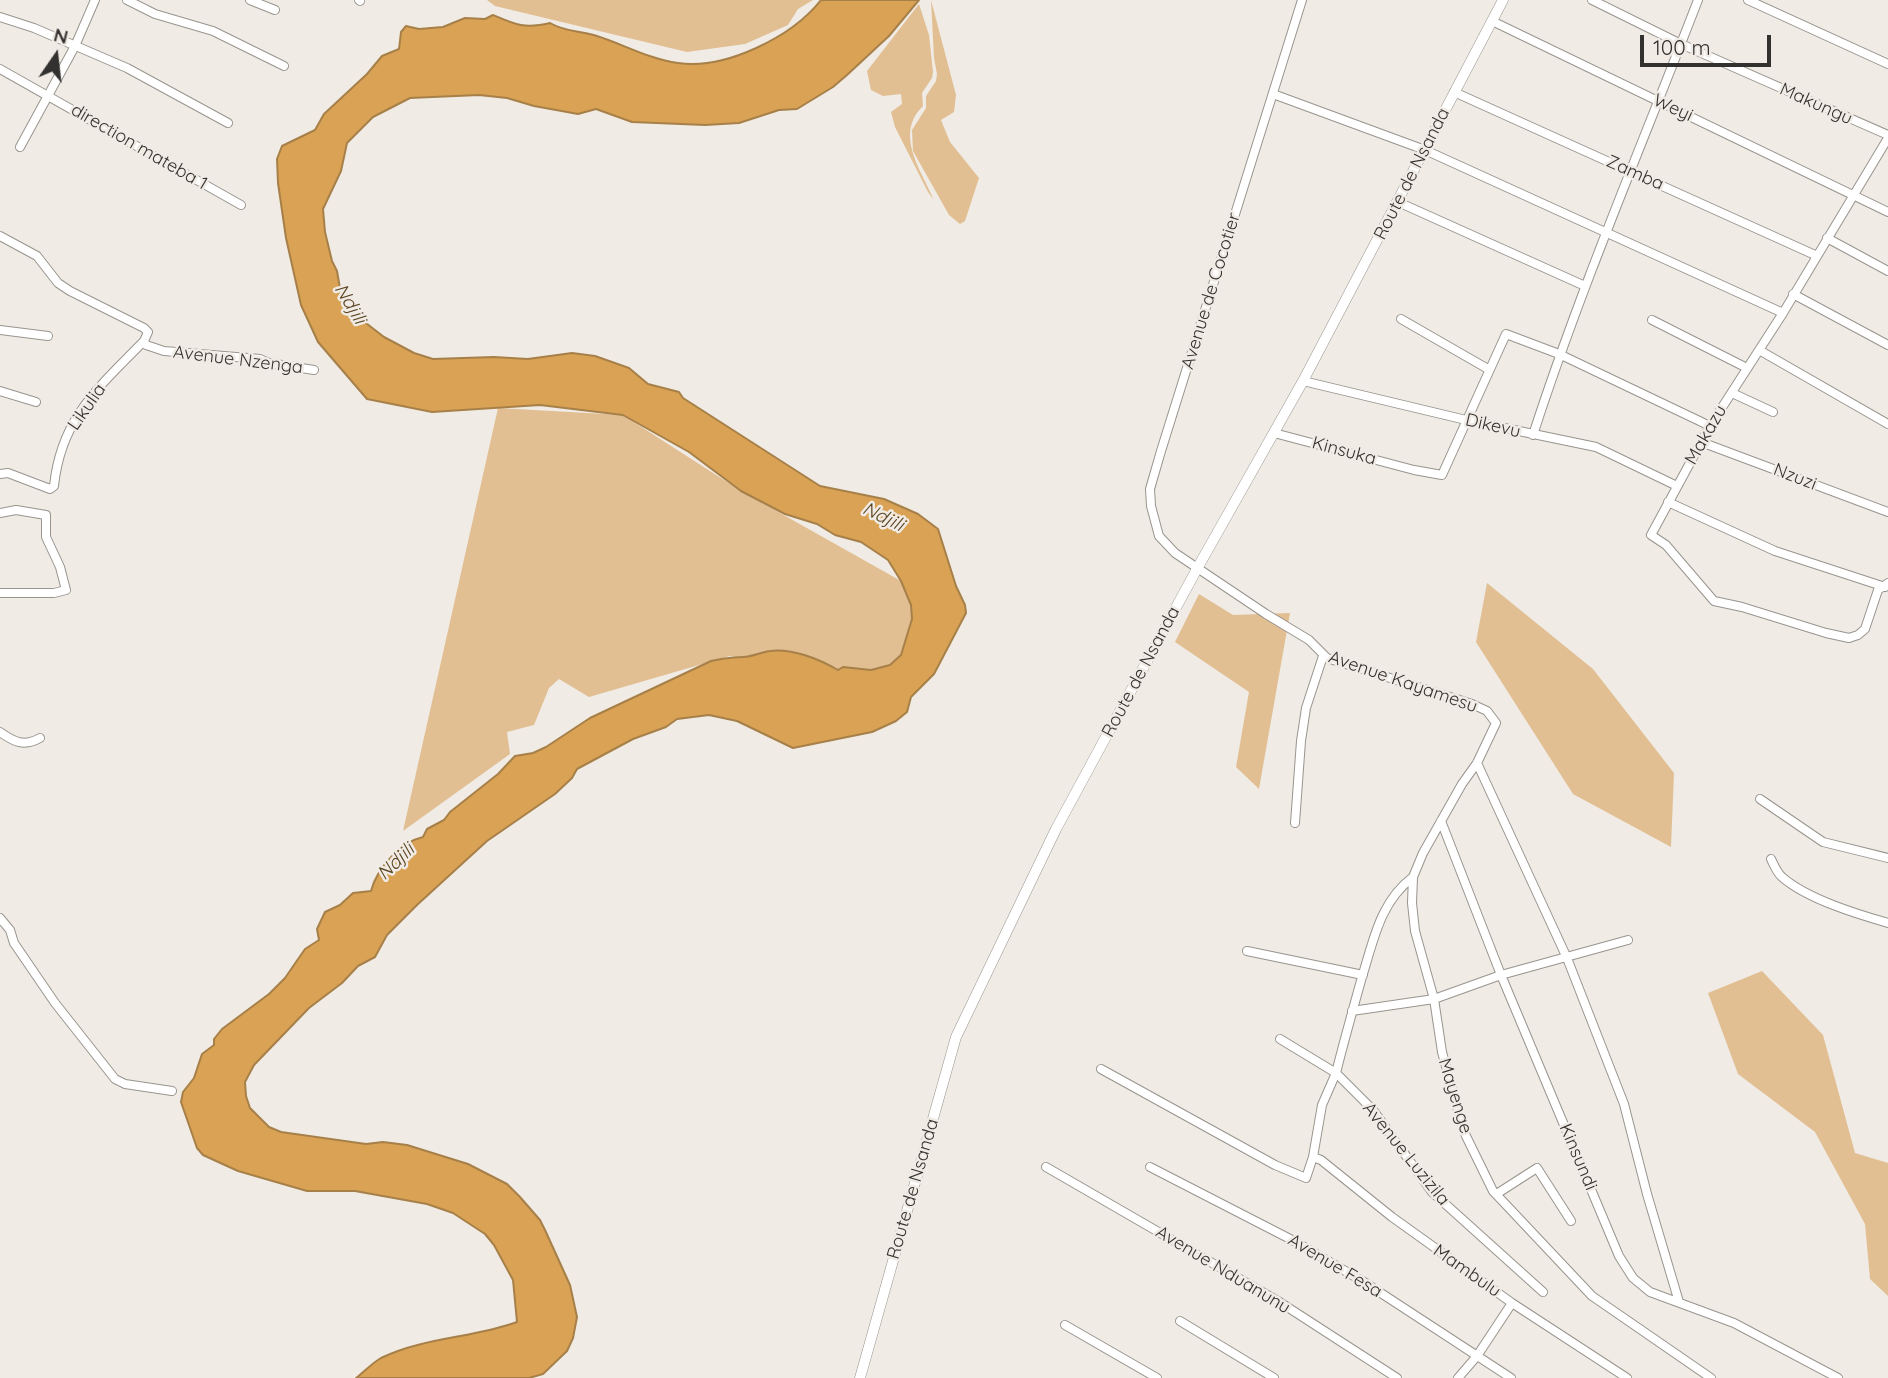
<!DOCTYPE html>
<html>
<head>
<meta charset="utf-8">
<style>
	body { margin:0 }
	#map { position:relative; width:1888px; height:1378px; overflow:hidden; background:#f0ebe4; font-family:Quicksand,sans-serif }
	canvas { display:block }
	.north { position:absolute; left:21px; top:21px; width:70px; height:70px; -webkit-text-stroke:5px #f0ebe4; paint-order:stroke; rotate:14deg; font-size:19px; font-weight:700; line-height:28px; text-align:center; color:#33312f }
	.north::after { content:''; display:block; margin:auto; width:24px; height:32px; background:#33312f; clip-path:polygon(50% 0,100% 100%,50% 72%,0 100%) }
	.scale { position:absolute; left:1640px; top:35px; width:131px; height:32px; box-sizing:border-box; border:4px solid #33312f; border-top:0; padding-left:9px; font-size:21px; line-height:24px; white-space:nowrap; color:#33312f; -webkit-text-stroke:5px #f0ebe4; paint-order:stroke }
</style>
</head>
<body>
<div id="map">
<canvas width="1888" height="1378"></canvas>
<div class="north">N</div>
<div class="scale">100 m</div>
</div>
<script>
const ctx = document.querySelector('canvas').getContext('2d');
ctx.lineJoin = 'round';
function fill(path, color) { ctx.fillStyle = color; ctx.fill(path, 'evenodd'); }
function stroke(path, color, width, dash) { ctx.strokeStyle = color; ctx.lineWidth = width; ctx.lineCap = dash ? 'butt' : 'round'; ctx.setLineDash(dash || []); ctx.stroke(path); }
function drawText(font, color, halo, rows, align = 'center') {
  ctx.font = font + ' Quicksand,sans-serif'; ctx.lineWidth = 5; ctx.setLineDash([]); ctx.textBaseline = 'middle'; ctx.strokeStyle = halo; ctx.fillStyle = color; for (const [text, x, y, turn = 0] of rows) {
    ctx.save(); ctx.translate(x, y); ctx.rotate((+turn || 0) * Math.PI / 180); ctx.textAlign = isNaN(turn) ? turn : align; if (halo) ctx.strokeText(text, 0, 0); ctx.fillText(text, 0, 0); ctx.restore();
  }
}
fill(new Path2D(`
	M487,0H813L798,9L788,25L745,44L687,52L495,6Z
	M931,0L956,95L954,112L941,120L950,142L979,178L965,221L960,224L949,215L913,151L912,130L926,108V96L936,81L937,74L934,58Z
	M919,4L929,35L933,72L932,78L922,93L923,106C894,134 921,170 934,200L928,192L895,127L891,112L902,104L901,94L883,96L871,90L867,71Z
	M498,408L623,415L741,491L901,581L911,605L912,619L901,655L890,665L877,670H838L829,664L785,650L769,651L741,658L730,656L589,697L559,679L549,688L534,725L507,732L510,754L403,831Z
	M1487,583L1593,669L1674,773L1671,847L1573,794L1476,642Z
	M1199,594L1233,615L1290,613L1259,789L1236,767L1249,692L1175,642Z
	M1762,971L1823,1035L1855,1153L1888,1163V1296L1870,1279L1865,1224L1815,1132L1738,1074L1708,993Z`), '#e1bf93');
const water = new Path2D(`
	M821,0H919L889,36L847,75L833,87L797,109L779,110L739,123L705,125L632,122L596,109L578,114L534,106L507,98L479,95L410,98L373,117L347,143L341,171L323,209L325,232L332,261L337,271L342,300L353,313L384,337L414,353L433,359L494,357L528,359L572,353L595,356L629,368L648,384L679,392L683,398L820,486L884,499L918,514L938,529L956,586L965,605L966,613L934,674L911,697L907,712L896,721L872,732L793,748L737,721L709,715L677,719L666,727L633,739L577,769L572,778L555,794L487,841L417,905L387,935L375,957L358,966L342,983L309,1008L254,1065L245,1082L246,1096L250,1108L269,1127L281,1132L366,1144L383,1142L407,1145L468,1164L507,1184L520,1197L540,1220L545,1230L570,1285L577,1317L573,1338L567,1351L543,1374L529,1378H356C364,1372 372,1363 381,1358C424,1337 474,1338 517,1322L513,1280L494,1245L485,1234L453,1213L427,1204L355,1191H307L238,1171L203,1155L197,1148L181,1102L183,1092L194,1078L202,1054L214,1045V1039L222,1029L269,994L285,978L305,949L319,940L317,929L325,912L340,905L353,893L371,891C377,868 401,842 423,837L427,829L444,820L450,812L498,774L515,756L533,753L546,747L590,718L711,661C726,657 730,658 743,657C753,657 761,652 770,651C792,648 819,659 838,670L843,667L871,670L890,665L901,655L912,619L911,605L901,581L888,560L861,542L835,535L817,524L785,514L741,491L689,452L623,415L540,405L432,412L367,399L318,342L301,305L286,238L278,183L277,159L282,146L315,130L324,114L367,74L382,56L399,49L401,32L406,26L419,29L443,27L465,18L485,19L493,15C516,25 525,29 550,23C565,32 581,31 597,36C625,45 649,59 678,63C725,70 792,37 821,0Z`);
fill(water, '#d9a254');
stroke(water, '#a78049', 2);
const minor = new Path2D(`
	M127,0L155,14L213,31L284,66
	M250,0L275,10
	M359,0L360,1
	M1302,0L1161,451L1150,489L1151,506L1159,536L1175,553L1266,614L1309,640L1327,658L1472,704L1487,711L1496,723L1477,763L1462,784L1423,853L1413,877L1412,903L1415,931L1434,999L1442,1052L1460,1118L1466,1136L1493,1191L1592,1296L1711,1378
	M1592,0L1681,44L1888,135
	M1748,0L1888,64
	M0,17L34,28L127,68L228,123
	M1492,21L1888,212
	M0,69L241,205
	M1454,92L1815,255
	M1273,94L1425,150L1783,313
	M1888,138L1783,313L1710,426L1651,535L1666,545L1714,601L1742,607L1826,633L1849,638L1858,635L1865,629L1878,590L1888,583
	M20,147L75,46L95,0
	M1398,202L1585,286
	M0,236L37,256L58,283L70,291L144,328L148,332L144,341L146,345L164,351L260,359L269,363L314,370
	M1827,238L1888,271
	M1793,294L1888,345
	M1401,319L1488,369
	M1652,320L1747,368
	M0,330L48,336
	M1759,350L1888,424
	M1303,381L1466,420L1596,447L1677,486
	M0,391L36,402
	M1732,393L1773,412
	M1274,433L1414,470L1442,475L1506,334L1559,354L1710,426
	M1533,435C1581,287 1642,145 1698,0
	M1701,442L1888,512
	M0,474L8,473L50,489L54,486C61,418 99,387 144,341
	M1668,502L1775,551L1885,587
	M0,513L16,510L46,515V537L60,567L66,590L54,593H0
	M0,732C14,742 24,747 40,738
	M1477,763L1567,958L1624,1104L1647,1194L1679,1302
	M1760,799L1823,842L1888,858
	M1441,821L1501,975L1619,1256L1633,1278L1650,1292L1734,1323L1838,1378
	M1295,823L1301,741L1306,708L1323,656
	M1771,859C1774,865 1777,873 1782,877C1807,899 1857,914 1888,923
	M1413,877C1380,902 1374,939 1362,977C1353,1009 1344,1041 1336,1073L1373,1110L1432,1192L1543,1292
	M0,918L10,930L14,943L55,1003L115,1079L125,1084L172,1091
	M1247,951L1363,975
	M1352,1011L1434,999L1501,975L1628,940
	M1280,1039L1336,1073L1322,1105L1313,1157L1321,1160L1392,1217L1512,1303L1627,1378
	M1101,1069L1275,1165L1306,1178L1313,1157
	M1046,1167L1278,1301L1397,1378
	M1150,1167L1296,1242L1364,1282L1511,1378
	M1498,1193L1537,1168L1571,1221
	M1180,1321L1274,1378
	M1065,1325L1157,1378
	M1458,1378L1477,1356L1512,1303`);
const tertiary = new Path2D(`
	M860,1378L956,1037L1056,829L1198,567L1303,381L1503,0`);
stroke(minor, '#99948e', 10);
stroke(tertiary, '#99948e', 11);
stroke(minor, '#fff', 8);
stroke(tertiary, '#fff', 10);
drawText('18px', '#33312f', '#f0ebe4', [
	["Makungu",1816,104,24],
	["Weyi",1673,108,25],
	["direction mateba 1",139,147,30],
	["Zamba",1635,173,24],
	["Route de Nsanda",1412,174,-63],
	["Avenue de Cocotier",1211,291,-73],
	["Avenue Nzenga",238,360,7],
	["Likulia",87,407,-55],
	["Dikevu",1493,426,13],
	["Makazu",1706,435,-60],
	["Kinsuka",1344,451,15],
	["Nzuzi",1795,477,21],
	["Route de Nsanda",1141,672,-62],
	["Avenue Kayamesu",1403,682,19],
	["Mayenge",1455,1096,73],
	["Avenue Luzizila",1406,1154,51],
	["Kinsundi",1578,1157,67],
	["Route de Nsanda",913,1189,-74],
	["Avenue Fesa",1335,1266,31],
	["Avenue Nduanunu",1223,1270,31],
	["Mambulu",1467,1271,35]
]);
drawText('italic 19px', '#5b4422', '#f0ebe4', [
	["Ndjili",350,304,59],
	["Ndjili",883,517,26],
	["Ndjili",396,862,-44]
]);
</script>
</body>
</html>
